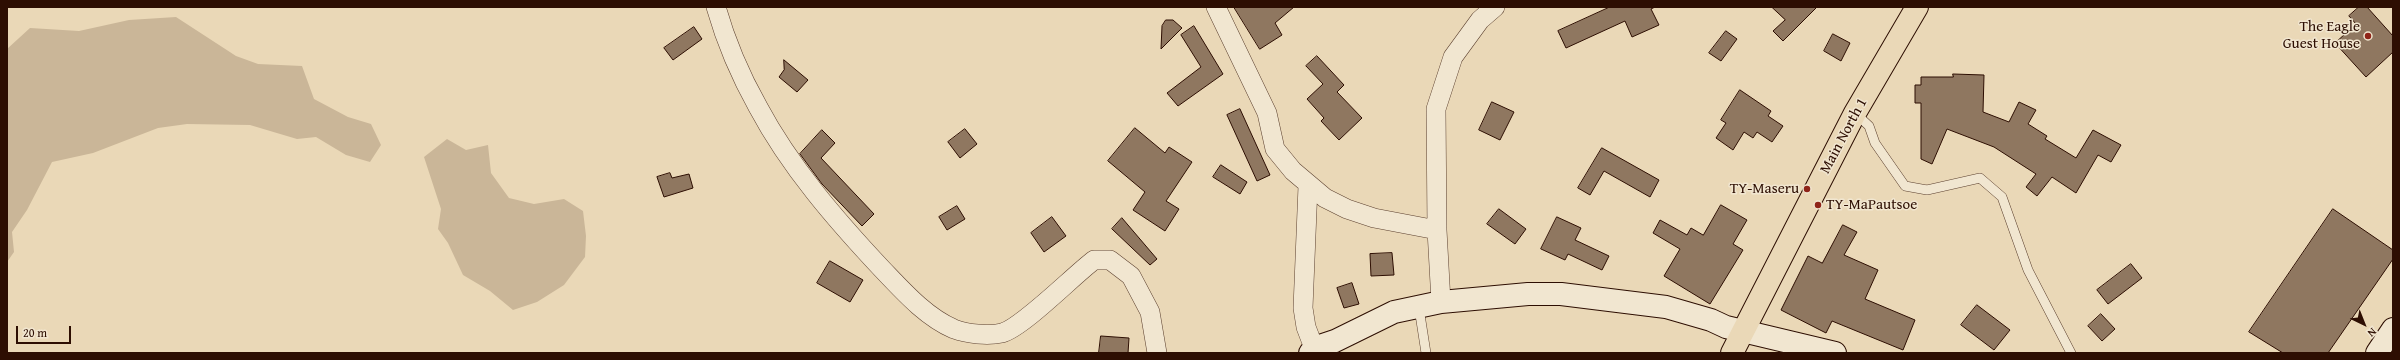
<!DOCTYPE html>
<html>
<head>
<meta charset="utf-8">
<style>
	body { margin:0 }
	#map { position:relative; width:2400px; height:360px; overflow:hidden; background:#ead8b7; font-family:"Gentium Book Plus",serif }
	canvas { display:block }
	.frame { position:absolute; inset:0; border:8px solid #2d0e02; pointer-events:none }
	.north { position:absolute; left:2344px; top:304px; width:40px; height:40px; -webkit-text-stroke:3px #f1e6d0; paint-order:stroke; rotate:137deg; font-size:11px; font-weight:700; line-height:16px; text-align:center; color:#2d0e02 }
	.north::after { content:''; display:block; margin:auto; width:14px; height:18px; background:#2d0e02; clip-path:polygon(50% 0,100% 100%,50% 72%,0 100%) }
	.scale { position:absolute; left:16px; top:326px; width:55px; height:18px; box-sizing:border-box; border:2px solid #2d0e02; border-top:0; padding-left:5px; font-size:12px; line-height:14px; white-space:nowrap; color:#2d0e02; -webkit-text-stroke:3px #f1e6d0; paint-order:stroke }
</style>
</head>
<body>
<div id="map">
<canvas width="2400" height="360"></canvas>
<div class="frame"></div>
<div class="north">N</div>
<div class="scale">20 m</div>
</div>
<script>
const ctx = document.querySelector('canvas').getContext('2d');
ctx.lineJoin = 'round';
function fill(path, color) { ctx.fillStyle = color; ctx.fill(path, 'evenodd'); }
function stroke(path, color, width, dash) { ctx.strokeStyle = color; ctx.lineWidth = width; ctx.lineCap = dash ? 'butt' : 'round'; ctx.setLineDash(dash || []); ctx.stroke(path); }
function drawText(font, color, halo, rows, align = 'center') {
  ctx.font = font + ' "Gentium Book Plus",serif'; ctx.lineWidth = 3; ctx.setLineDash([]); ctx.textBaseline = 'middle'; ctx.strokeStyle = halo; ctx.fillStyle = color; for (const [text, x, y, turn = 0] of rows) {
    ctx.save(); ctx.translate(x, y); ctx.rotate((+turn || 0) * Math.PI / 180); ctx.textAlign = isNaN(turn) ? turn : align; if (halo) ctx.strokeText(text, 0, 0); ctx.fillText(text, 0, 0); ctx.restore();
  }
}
fill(new Path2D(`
	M176,17L236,56L258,64L302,66L314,99L348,117L371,124L381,145L370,162L346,155L316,137L297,139L250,125L187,124L158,128L93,153L52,162L27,210L12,232L14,252L7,262V49L30,28L79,31L129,20Z
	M447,139L466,150L488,145L491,173L509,198L534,204L564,199L583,211L586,236L585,257L564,285L537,302L513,310L490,291L463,275L448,243L438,229L441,209L424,157Z`), '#cab698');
const building = new Path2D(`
	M1234,7H1294L1275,23L1282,35L1260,49Z
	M1610,7H1655L1651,9L1659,25L1632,37L1625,21L1566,48L1558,31Z
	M1772,7H1817L1783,41L1773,31L1785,20Z
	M2359,7H2367L2393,36V52L2366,77L2335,43L2356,24L2349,16Z
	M1166,20H1173L1182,28L1161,49L1162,26Z
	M1194,26L1223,74L1178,106L1167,93L1201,67L1181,35Z
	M694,27L702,39L673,60L664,48Z
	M1726,31L1737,39L1721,61L1709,53Z
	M1833,34L1850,43L1841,61L1824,51Z
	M1317,56L1344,85L1337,92L1362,118L1339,140L1321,121L1324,118L1307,99L1323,84L1306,66Z
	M784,60L808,80L797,92L779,77L784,70Z
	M1953,74L1984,75L1983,112L2009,122L2019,102L2036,110L2028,124L2047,136L2045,139L2076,158L2093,130L2121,145L2111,162L2098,155L2076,193L2052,177L2037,196L2026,187L2036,174L1994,147L1947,129L1932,164L1921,159V103H1915V85H1921V77H1953Z
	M1740,90L1771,111L1768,116L1783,126L1772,142L1757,132L1753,138L1744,132L1733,150L1716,138L1726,123L1721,120Z
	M1492,102L1514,112L1500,140L1479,130Z
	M1240,109L1270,175L1257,181L1227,115Z
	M1135,128L1165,153L1169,147L1192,162L1166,201L1179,209L1165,231L1133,210L1145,192L1108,161Z
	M965,129L977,144L960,158L948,142Z
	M822,130L835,143L821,158L874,214L862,226L822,184L800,154Z
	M1602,148L1659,180L1650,197L1604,171L1590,195L1578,188Z
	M1221,165L1247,182L1240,194L1213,177Z
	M670,173L672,178L689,174L693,188L664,197L657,177Z
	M1721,205L1747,220L1733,244L1743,250L1710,304L1664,276L1680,249L1653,233L1660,220L1687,235L1691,228L1703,235Z
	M957,206L965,219L947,230L939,217Z
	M1499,209L1526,229L1515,244L1487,224Z
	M2333,209L2393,250V259L2328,353H2283L2249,332Z
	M1052,217L1066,236L1044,252L1031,233Z
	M1557,217L1581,228L1575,240L1609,256L1602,270L1568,254L1565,260L1541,249Z
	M1122,218L1157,259L1150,265L1112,229Z
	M1843,225L1857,232L1844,255L1878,270L1865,299L1915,320L1903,350L1832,321L1826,333L1781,310L1808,256L1822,263Z
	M1392,253L1394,275L1371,276L1370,254Z
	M830,261L863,280L850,302L817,283Z
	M2131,264L2142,278L2108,304L2097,290Z
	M1352,283L1359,304L1344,308L1337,288Z
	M1977,305L2010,330L1994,350L1961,325Z
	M2101,314L2115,329L2102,341L2088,326Z
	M1101,336L1129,338L1128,353H1099Z`);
fill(building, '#8f7760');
stroke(building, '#2d0e02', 1);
const lane = new Path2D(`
	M1855,113L1869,126L1875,143L1905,186L1927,190L1980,178L2002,197L2028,270L2071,353
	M1419,308L1426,353`);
const street = new Path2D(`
	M716,7C726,42 740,75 758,107C790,167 836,220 882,269C903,291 926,317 954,329C967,334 988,336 1002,333C1022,328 1074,275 1094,260H1110L1131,276L1150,312L1157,353
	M1216,7L1267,113L1275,149L1293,171L1325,198L1347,209L1374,218L1437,230
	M1308,186L1303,308L1306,327L1314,348
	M1441,302L1437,230L1436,109L1453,57L1480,20L1495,7`);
const secondary = new Path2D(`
	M1310,353L1314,348L1335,341L1394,312L1441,302L1528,294H1561L1666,307L1711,320L1726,327L1835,353
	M2377,353L2393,329`);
const primary = new Path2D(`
	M1732,353L1855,113L1917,7`);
stroke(lane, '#5c402f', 10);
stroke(street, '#5c402f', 20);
stroke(secondary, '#2d0e02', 24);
stroke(primary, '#2d0e02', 24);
stroke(lane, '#f1e6d0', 9);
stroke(street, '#f1e6d0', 19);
stroke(secondary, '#f1e6d0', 22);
stroke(primary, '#ead8b7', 22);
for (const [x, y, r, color] of [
	[2368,36,4,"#8f2418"],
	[1807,189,4,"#8f2418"],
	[1818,205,4,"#8f2418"]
]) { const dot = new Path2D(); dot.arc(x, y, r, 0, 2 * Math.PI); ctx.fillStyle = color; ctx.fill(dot); stroke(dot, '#f1e6d0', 1.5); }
drawText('15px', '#2d0e02', '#f1e6d0', [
	["The Eagle",2360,27],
	["Guest House",2360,44],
	["TY-Maseru",1799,189],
	["TY-MaPautsoe",1826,205,"left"]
], 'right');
drawText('15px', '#2d0e02', '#f1e6d0', [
	["Main North 1",1844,136,-62]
]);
</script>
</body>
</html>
